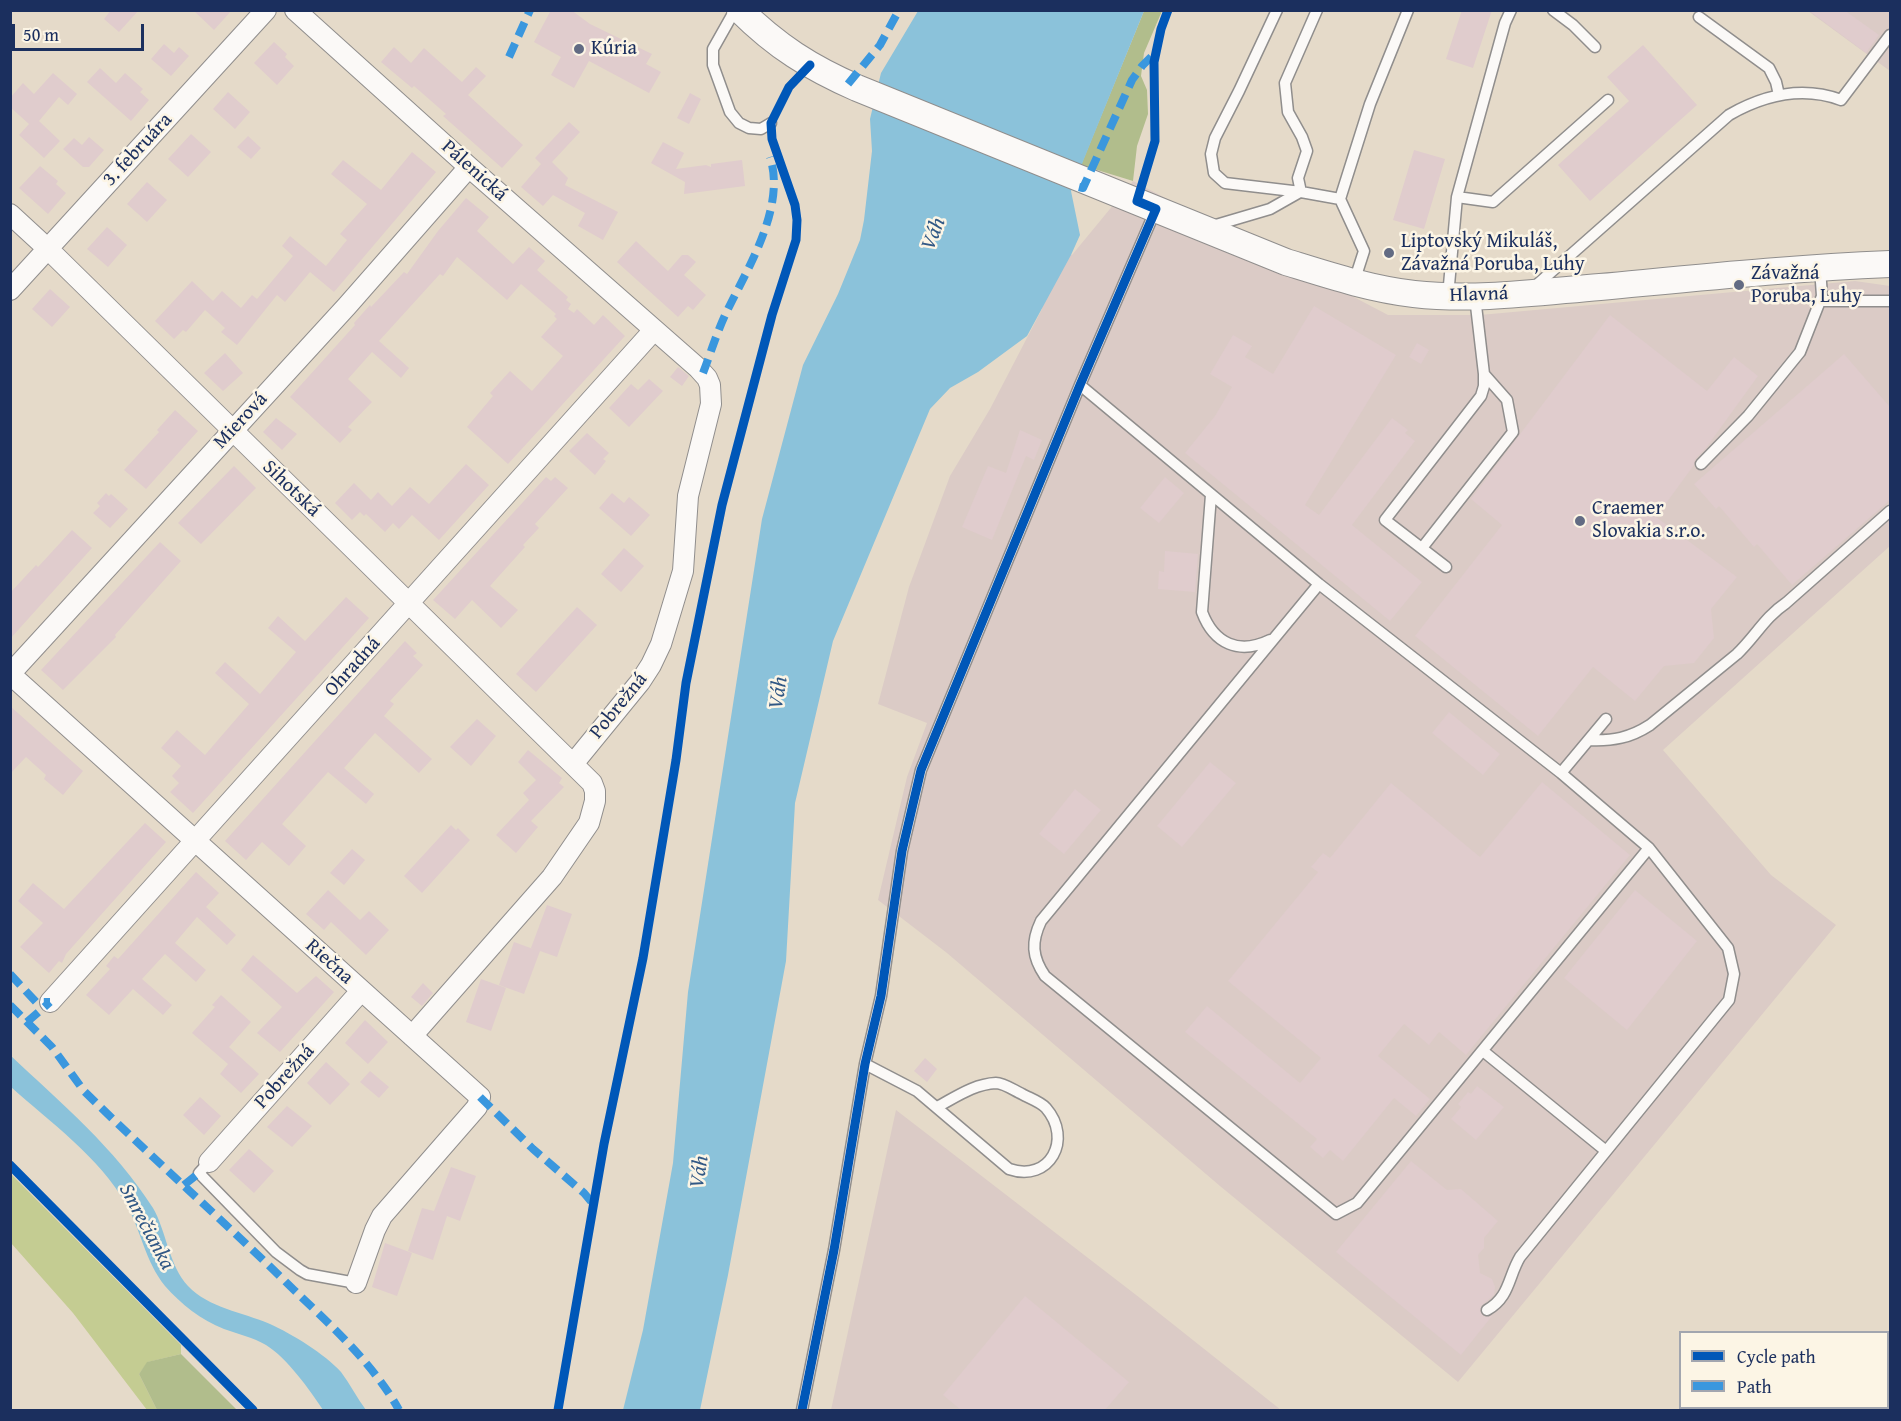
<!DOCTYPE html>
<html>
<head>
<meta charset="utf-8">
<style>
	body { margin:0 }
	#map { position:relative; width:1901px; height:1421px; overflow:hidden; background:#e5dac9; font-family:"Gentium Book Plus",serif }
	canvas { display:block }
	.frame { position:absolute; inset:0; border:12px solid #1b2f5e; pointer-events:none }
	.legend { position:absolute; left:1679px; top:1331px; width:210px; height:78px; box-sizing:border-box; background:#fcf5e5; border:2px solid #a2a6af; margin:0; padding:8px 10px; list-style:none; font-size:18px; color:#1b2f5e }
	.legend li { display:flex; align-items:center; gap:12px; height:30px }
	.legend b { width:30px; border:2px solid #a2a6af }
	.scale { position:absolute; left:12px; top:24px; width:132px; height:27px; box-sizing:border-box; border:3px solid #1b2f5e; border-top:0; padding-left:8px; font-size:18px; line-height:21px; white-space:nowrap; color:#1b2f5e; -webkit-text-stroke:4px #fcf5e5; paint-order:stroke }
</style>
</head>
<body>
<div id="map">
<canvas width="1901" height="1421"></canvas>
<div class="frame"></div>
<ul class="legend">
<li><b style="height:8px;background:#0057b8"></b>Cycle path</li>
<li><b style="height:8px;background:#3a97de"></b>Path</li>
</ul>
<div class="scale">50 m</div>
</div>
<script>
const ctx = document.querySelector('canvas').getContext('2d');
ctx.lineJoin = 'round';
function fill(path, color) { ctx.fillStyle = color; ctx.fill(path, 'evenodd'); }
function stroke(path, color, width, dash) { ctx.strokeStyle = color; ctx.lineWidth = width; ctx.lineCap = dash ? 'butt' : 'round'; ctx.setLineDash(dash || []); ctx.stroke(path); }
function drawText(font, color, halo, rows, align = 'center') {
  ctx.font = font + ' "Gentium Book Plus",serif'; ctx.lineWidth = 5; ctx.setLineDash([]); ctx.textBaseline = 'middle'; ctx.strokeStyle = halo; ctx.fillStyle = color; for (const [text, x, y, turn = 0] of rows) {
    ctx.save(); ctx.translate(x, y); ctx.rotate((+turn || 0) * Math.PI / 180); ctx.textAlign = isNaN(turn) ? turn : align; if (halo) ctx.strokeText(text, 0, 0); ctx.fillText(text, 0, 0); ctx.restore();
  }
}
fill(new Path2D(`
	M1808,11H1890V71Z
	M1133,181L1388,315H1480L1855,281L1890,286V546L1663,750L1771,875L1836,925L1458,1382L1220,1186L947,953L878,900L907,777L927,723L878,704L909,587L950,476L990,409L1042,309L1049,243L1072,255Z
	M896,1110L1140,1298L1281,1410H831Z`), '#dbcbc6');
fill(new Path2D(`
	M10,1173L181,1345V1354L148,1362L139,1374L157,1410H147L73,1313L11,1243Z`), '#c4cc92');
fill(new Path2D(`
	M1144,11H1162L1144,53L1141,76L1147,90L1148,114L1137,146L1133,181L1081,165Z
	M181,1354L237,1410H157L139,1374L147,1362Z`), '#b1bd8c');
fill(new Path2D(`
	M918,11H1144L1071,191L1080,235L1071,255L1027,336L978,372L950,388L930,409L833,641L795,803L786,961L728,1275L700,1410H623L643,1330L673,1163L688,992L762,519L803,365L838,294L860,240L864,220L872,151L870,119L881,73Z
	M10,1055C61,1103 115,1148 153,1208C166,1230 169,1266 188,1286C209,1308 242,1312 270,1324C292,1334 325,1354 341,1372C350,1384 357,1398 366,1410H323C310,1390 287,1358 266,1345C252,1337 238,1334 224,1329C201,1320 181,1304 165,1286C145,1261 141,1230 126,1204C100,1158 49,1121 11,1087Z`), '#8bc2da');
fill(new Path2D(`
	M111,10H139L119,32L104,19Z
	M193,10H232L214,30Z
	M551,10H571L590,24L652,54L646,64L661,72L649,93L589,61L574,88L551,75L561,57L534,42Z
	M1462,10H1492L1473,68L1446,59Z
	M1808,10H1844L1879,35L1866,53Z
	M274,42L287,54L285,57L294,66L277,85L254,63Z
	M164,44L174,53L179,47L189,56L171,76L151,59Z
	M1643,45L1697,105L1590,201L1558,165L1629,101L1607,77Z
	M394,47L411,63L424,48L462,82L476,67L486,76L468,95L523,145L502,168L443,116L446,114L414,86L412,88L381,62Z
	M100,68L116,83L125,73L143,89L140,92L149,100L131,121L87,82Z
	M53,73L77,94L68,105L59,97L39,121L60,141L44,158L19,135L29,124L10,107V98L23,83L34,94Z
	M228,92L250,112L235,129L213,109Z
	M690,93L701,99L689,124L677,118Z
	M569,122L580,132L552,162L568,178L565,185L618,212L603,240L578,226L585,213L553,195L543,206L521,187L541,164L535,158Z
	M191,134L211,152L188,177L168,159Z
	M248,136L261,148L251,159L237,147Z
	M89,137L104,150L89,167H83L63,149L74,138L82,145Z
	M663,142L684,153L676,169L706,165L711,167V164L742,160L745,186L684,194L685,182L651,163Z
	M1414,150L1445,159L1424,229L1393,220Z
	M412,152L436,172L334,292L310,272L285,302L277,295L237,345L221,332L225,328L205,310L186,332L183,330L174,339L155,321L192,281L213,301L222,291L241,308L252,295L257,299L293,256L282,246L290,236L326,266L347,240L340,234L367,204L331,174L343,160L381,190Z
	M40,166L58,181L56,184L66,193L48,214L19,188Z
	M147,182L167,200L147,222L127,204Z
	M466,198L489,217L477,231L513,264L529,247L545,261L537,270L568,297L566,300L571,304L568,309L574,313L577,309L594,325L603,315L625,336L508,464L467,427L493,396L490,393L510,371L532,391L563,356L541,337L557,319L554,316L556,314L521,284L507,300L457,257L443,276L440,274L379,341L409,368L401,378L372,352L348,379L372,402L348,427L352,430L340,443L290,397L355,325L354,323L370,305L371,307L404,272L407,274L438,231Z
	M107,227L127,245L108,267L87,249Z
	M636,241L668,271L682,255H688L696,262L684,275L706,295L693,310L688,306L678,317L617,262Z
	M50,289L70,307L52,327L32,309Z
	M1314,306L1396,355L1305,505L1319,515L1392,418L1408,430L1405,433L1415,441L1352,525L1422,582L1390,621L1185,453L1215,416L1232,387L1210,374L1233,335L1252,346L1245,357L1273,374Z
	M1610,315L1707,391L1734,357L1758,376L1706,448L1695,459L1694,465L1656,517L1737,577L1711,609L1714,638L1694,663L1664,666L1635,701L1593,667L1538,736L1415,636L1502,525L1471,499Z
	M1417,343L1429,350L1421,364L1409,357Z
	M225,353L243,373L223,391L204,373Z
	M1844,354L1890,407V500L1792,585L1757,544L1754,547L1719,506L1716,509L1694,484Z
	M678,367L689,376L682,386L670,377Z
	M649,379L663,391L629,427L609,408L631,384L638,390Z
	M175,410L198,431L146,489L124,470L159,432L157,430Z
	M276,418L297,434L282,450L263,432Z
	M1020,430L1042,440L1034,460L1026,456L992,540L962,527L988,466L1006,473Z
	M587,433L609,453L603,459L606,461L595,475L569,451Z
	M466,464L489,485L439,540L412,515L399,529L393,523L385,532L366,514L364,516L360,512L352,520L335,503L354,483L371,500L378,492L392,506L410,487L429,504Z
	M234,466L256,488L201,544L178,523Z
	M546,477L551,481L555,477L568,488L535,524L539,528L523,545L525,547L490,586L518,610L501,628L472,600L455,619L433,600Z
	M1165,477L1184,493L1159,523L1140,508Z
	M106,493L109,496L111,494L128,509L110,528L93,513L100,506L97,503Z
	M612,493L624,503L629,497L650,515L631,536L599,508Z
	M72,530L92,548L10,639V593L36,565L38,567Z
	M160,542L181,561L115,635L116,637L63,690L41,670Z
	M624,548L644,566L621,592L601,574Z
	M1165,551L1198,554L1195,592L1158,589L1159,571L1164,572Z
	M346,597L369,618L193,813L170,792L179,783L172,776L181,766L161,748L177,730L205,755L249,704L215,673L225,662L260,694L296,652L268,628L278,616L305,641Z
	M577,607L597,625L536,692L516,674Z
	M405,641L417,653L413,656L423,665L390,701L394,704L384,716L432,759L419,773L375,733L344,768L374,794L366,804L328,772L282,824L306,846L289,866L262,842L246,860L225,841Z
	M10,706L83,771L63,795L44,779L46,775L26,757L10,774Z
	M1449,712L1500,754L1483,775L1432,733Z
	M477,719L496,736L471,766L450,747Z
	M528,750L562,778L559,783L564,787L531,821L538,827L516,853L496,835L529,800L523,793L536,780L518,762Z
	M1210,762L1236,783L1182,847L1157,826Z
	M1542,782L1630,855L1466,1055L1439,1032L1429,1045L1404,1024L1378,1056L1430,1099L1416,1116L1394,1098L1343,1161L1330,1150L1323,1158L1310,1147L1317,1139L1185,1032L1207,1006L1300,1083L1321,1058L1228,981L1318,872L1311,867L1323,853L1330,858L1391,783L1480,857Z
	M1075,789L1101,810L1064,854L1039,834Z
	M145,823L166,842L66,954L62,963L59,961L49,973L20,947L43,923L18,901L33,883L64,909Z
	M451,825L456,830L458,828L470,840L422,893L404,876Z
	M352,849L365,860L344,885L330,873Z
	M196,872L219,893L206,907L236,935L227,945L197,917L175,943L206,970L196,982L165,954L142,979L172,1005L163,1015L133,989L109,1015L86,995L110,969L106,966L114,956L118,959Z
	M328,890L360,920L369,911L389,930L366,955L331,922L324,930L306,914Z
	M1635,890L1697,941L1627,1030L1564,978Z
	M547,905L572,914L557,957L540,951L524,994L499,985L514,942L536,950L531,948Z
	M253,955L297,993L316,976L334,992L280,1052L257,1033L282,1007L241,970Z
	M481,979L506,988L491,1031L466,1022Z
	M423,983L433,993L422,1006L411,997Z
	M221,995L251,1022L229,1047L259,1074L241,1093L220,1074L228,1064L192,1033L215,1007L212,1005Z
	M365,1020L388,1042L368,1064L345,1043Z
	M925,1058L937,1069L927,1082L914,1071Z
	M326,1062L350,1084L330,1105L307,1083Z
	M370,1071L389,1087L379,1098L360,1082Z
	M1477,1086L1504,1107L1476,1140L1451,1119L1461,1107L1458,1104L1468,1092L1471,1094Z
	M200,1097L221,1116L204,1135L183,1115Z
	M287,1106L312,1126L292,1147L267,1127Z
	M249,1149L274,1171L254,1193L229,1170Z
	M1411,1161L1447,1190L1461,1189L1498,1221L1484,1238V1248L1478,1255L1480,1273L1492,1279L1495,1287L1494,1295L1481,1306L1480,1311L1484,1317L1492,1316L1461,1355L1336,1252Z
	M451,1167L476,1176L460,1221L447,1216L433,1260L408,1251L422,1208L434,1211Z
	M385,1243L412,1253L397,1296L372,1287Z
	M1025,1296L1129,1382L1105,1410H961L943,1395Z`), '#e0cccd');
const service = new Path2D(`
	M735,10L713,49V65L730,112L739,123L749,128L761,129L771,123
	M1277,10L1239,91L1215,138L1211,154L1214,173L1225,183L1301,192
	M1317,10L1285,83L1288,112L1302,137L1307,151L1298,178L1301,192L1340,199
	M1553,10L1573,25L1595,47
	M1699,17L1769,68L1776,82L1779,95
	M1457,197L1493,202L1608,100
	M1209,227L1270,209L1300,192
	M1354,282L1364,251L1340,199L1370,104L1408,10
	M1532,289L1729,115C1764,95 1803,86 1841,100L1890,35
	M1448,296L1457,197L1505,23L1511,10
	M1820,301H1890
	M1080,385L1319,584L1561,773L1649,848L1728,948L1734,974L1729,1000L1520,1257C1508,1277 1510,1297 1487,1310
	M1701,464L1748,416L1800,352L1822,296L1820,268
	M1211,495L1202,612C1214,644 1239,655 1270,640
	M1422,548L1513,432L1507,400L1484,374
	M1446,567L1385,520L1481,396L1484,386V374L1475,297
	M1319,584L1041,921C1031,942 1032,957 1045,976L1336,1214L1357,1203L1649,848
	M1589,740C1613,741 1630,738 1650,725L1737,654C1755,637 1765,617 1786,603L1890,511
	M1561,773L1606,719
	M1483,1051L1606,1151
	M865,1064L917,1091L1009,1169C1050,1183 1073,1139 1046,1108C1041,1102 1029,1098 1022,1094C1015,1091 1004,1083 996,1083C974,1084 956,1097 937,1107
	M209,1162L199,1173L276,1252L300,1270L307,1274L356,1283
	M802,1410L834,1250L865,1064L881,996L902,851L921,770L1080,385L1156,209`);
const minor = new Path2D(`
	M295,10L469,167L698,368L707,378L710,385L711,404L688,496L683,571L661,644L651,665L640,682L573,764
	M10,214L48,249L592,783L595,791V801L589,823L552,877L412,1036
	M10,290L266,10
	M10,674L480,1097L477,1107L382,1216L375,1230L356,1283
	M10,674L347,306L469,167
	M50,1002L654,330
	M209,1162L361,991`);
const tertiary = new Path2D(`
	M740,10C776,46 811,68 857,88L1286,262C1328,275 1370,289 1414,294C1475,301 1539,292 1600,287C1697,278 1793,268 1890,264`);
stroke(service, '#908e8d', 13);
stroke(minor, '#908e8d', 22);
stroke(tertiary, '#908e8d', 28);
stroke(service, '#fbf9f7', 10);
stroke(minor, '#fbf9f7', 20);
stroke(tertiary, '#fbf9f7', 26);
stroke(new Path2D(`
	M509,57L530,10
	M848,84L880,45L899,10
	M1079,187L1083,188L1132,80L1142,66L1156,52
	M703,373C711,352 718,329 728,309C749,266 786,206 770,157
	M10,974L36,1002H50
	M10,1005L52,1047L84,1091C153,1159 225,1222 294,1290C331,1325 375,1366 399,1410
	M27,1022L50,1002
	M480,1097L533,1149L584,1193L594,1205
	M184,1185L199,1173`), '#3a97de', 8, [15, 8]);
stroke(new Path2D(`
	M10,1165L253,1410
	M558,1410L604,1144L643,958L676,760L686,683L722,505L772,315L796,240L797,220L795,205L772,139L771,123L789,87L810,65
	M802,1410L834,1250L865,1064L881,996L902,851L921,770L1080,385L1156,209L1137,201L1155,141L1154,62L1161,29L1168,10`), '#0057b8', 9);
for (const [x, y, r, color] of [
	[579,49,6,"#626b83"],
	[1389,253,6,"#626b83"],
	[1739,285,6,"#626b83"],
	[1580,521,6,"#626b83"]
]) { const dot = new Path2D(); dot.arc(x, y, r, 0, 2 * Math.PI); ctx.fillStyle = color; ctx.fill(dot); stroke(dot, '#fcf5e5', 2); }
drawText('20px', '#1b2f5e', '#fcf5e5', [
	["Kúria",591,49],
	["Liptovský Mikuláš,",1401,242],
	["Závažná Poruba, Luhy",1401,265],
	["Závažná",1751,274],
	["Poruba, Luhy",1751,297],
	["Craemer",1592,509],
	["Slovakia s.r.o.",1592,532]
], 'left');
drawText('20px', '#1b2f5e', '#fcf5e5', [
	["3. februára",138,150,-47],
	["Pálenická",474,171,42],
	["Hlavná",1479,295,-2],
	["Mierová",241,421,-47],
	["Sihotská",291,489,44],
	["Ohradná",353,667,-48],
	["Pobrežná",619,706,-51],
	["Riečna",329,962,42],
	["Pobrežná",285,1077,-48]
]);
drawText('italic 21px', '#315885', '#fcf5e5', [
	["Váh",934,234,-68],
	["Váh",779,693,-81],
	["Váh",700,1172,-81],
	["Smrečianka",146,1227,62]
]);
</script>
</body>
</html>
